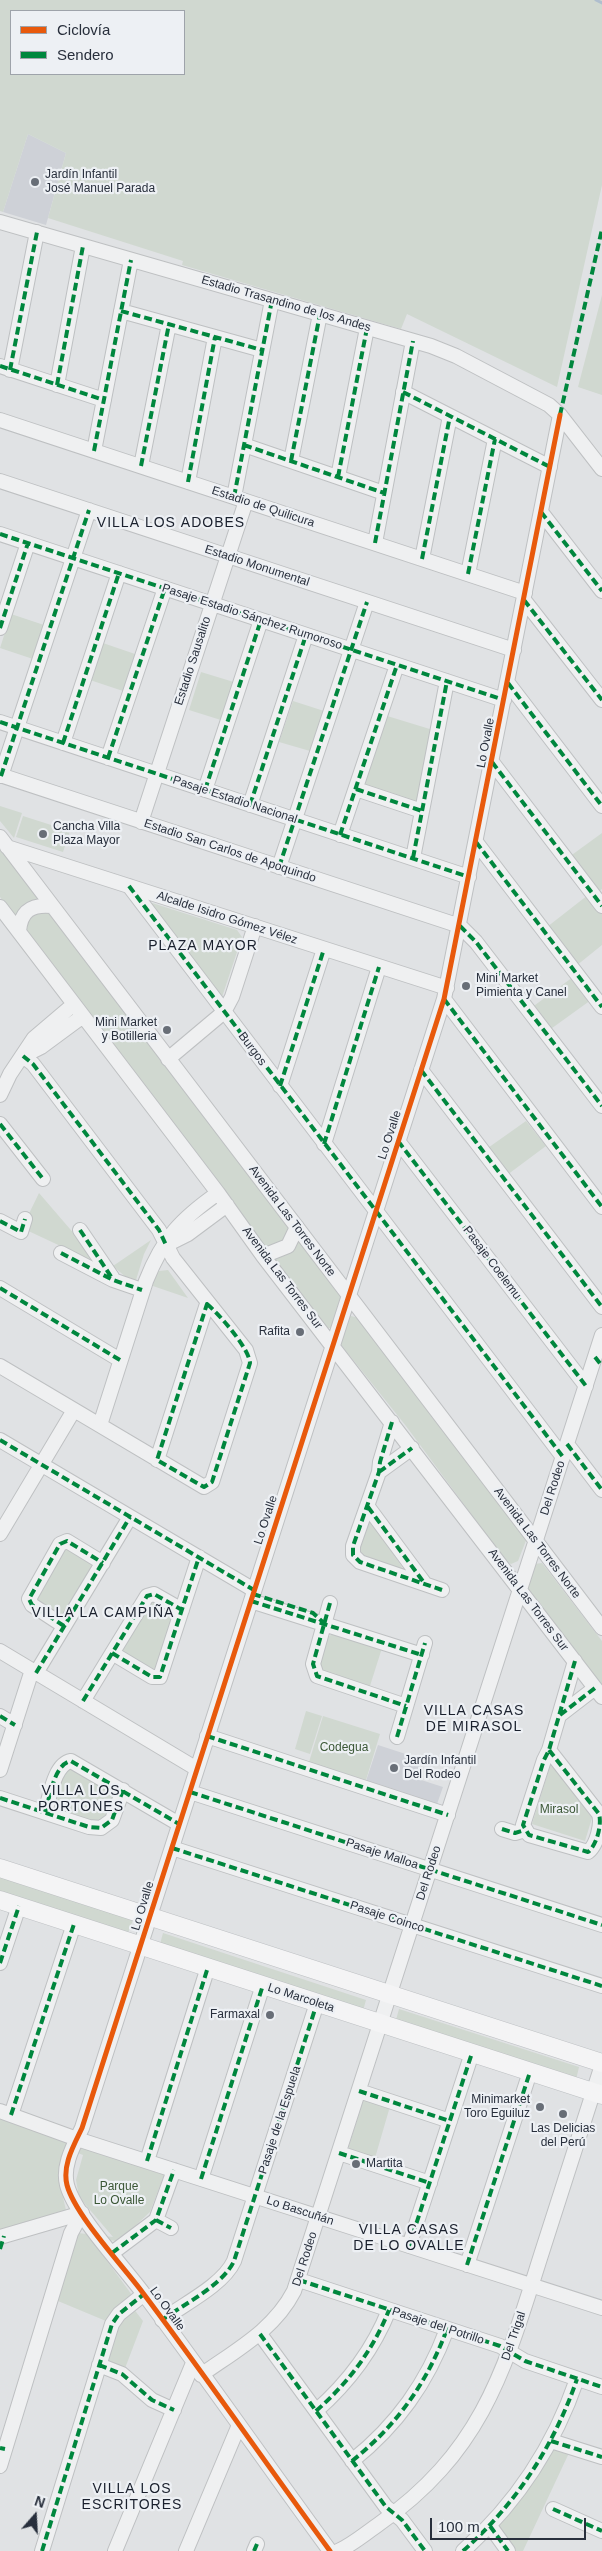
<!DOCTYPE html>
<html>
<head>
<meta charset="utf-8">
<style>
	body { margin:0 }
	#map { position:relative; width:602px; height:2551px; overflow:hidden; background:#e0e2e4; font-family:Arial,sans-serif }
	canvas { display:block }
	.legend { position:absolute; left:10px; top:10px; width:175px; height:65px; box-sizing:border-box; background:#edf0f4; border:1px solid #9ea3aa; margin:0; padding:6px 9px; list-style:none; font-size:15px; color:#282f3c }
	.legend li { display:flex; align-items:center; gap:10px; height:25px }
	.legend b { width:25px; border:1px solid #9ea3aa }
	.north { position:absolute; left:10px; top:2491px; width:50px; height:50px; -webkit-text-stroke:4px #edf0f4; paint-order:stroke; rotate:19deg; font-size:14px; font-weight:700; line-height:20px; text-align:center; color:#282f3c }
	.north::after { content:''; display:block; margin:auto; width:18px; height:22px; background:#282f3c; clip-path:polygon(50% 0,100% 100%,50% 72%,0 100%) }
	.scale { position:absolute; left:430px; top:2518px; width:156px; height:22px; box-sizing:border-box; border:2px solid #282f3c; border-top:0; padding-left:6px; font-size:15px; line-height:18px; white-space:nowrap; color:#282f3c; -webkit-text-stroke:4px #edf0f4; paint-order:stroke }
</style>
</head>
<body>
<div id="map">
<canvas width="602" height="2551"></canvas>
<ul class="legend">
<li><b style="height:6px;background:#e8590c"></b>Ciclovía</li>
<li><b style="height:6px;background:#00873e"></b>Sendero</li>
</ul>
<div class="north">N</div>
<div class="scale">100 m</div>
</div>
<script>
const ctx = document.querySelector('canvas').getContext('2d');
ctx.lineJoin = 'round';
function fill(path, color) { ctx.fillStyle = color; ctx.fill(path, 'evenodd'); }
function stroke(path, color, width, dash) { ctx.strokeStyle = color; ctx.lineWidth = width; ctx.lineCap = dash ? 'butt' : 'round'; ctx.setLineDash(dash || []); ctx.stroke(path); }
function drawText(font, color, halo, rows, align = 'center') {
  ctx.font = font + ' Arial,sans-serif'; ctx.lineWidth = 4.5; ctx.setLineDash([]); ctx.textBaseline = 'middle'; ctx.strokeStyle = halo; ctx.fillStyle = color; for (const [text, x, y, turn = 0] of rows) {
    ctx.save(); ctx.translate(x, y); ctx.rotate((+turn || 0) * Math.PI / 180); ctx.textAlign = isNaN(turn) ? turn : align; if (halo) ctx.strokeText(text, 0, 0); ctx.fillText(text, 0, 0); ctx.restore();
  }
}
fill(new Path2D(`
	M28,134L66,153L46,225L3,212Z
	M378,1745L421,1759L415,1778L443,1787L437,1804L366,1781Z`), '#ced1d7');
fill(new Path2D(`
	M0,0H602V185L557,387L407,314L401,329L182,265L183,261L48,218L66,153L28,134L3,212L0,211ZM11,11H184V74H11Z
	M602,295V395L578,387Z
	M11,614L44,625L33,659L0,648Z
	M100,642L135,654L123,691L87,679Z
	M201,672L237,683L224,721L189,710Z
	M293,701L324,711L310,751L279,742Z
	M384,715L433,730L416,804L360,785Z
	M0,806L22,813L14,838L0,821Z
	M23,816L70,831L63,852L16,837Z
	M602,833V889L597,893L569,857Z
	M0,849L341,1297L333,1327L326,1329L0,897Z
	M588,895L602,913V945L576,966L547,927Z
	M146,901L237,930L242,937L222,997Z
	M573,977L591,1000L548,1031L531,1008Z
	M526,1121L546,1146L507,1175L485,1150Z
	M39,1193L101,1265L22,1228Z
	M151,1240L144,1254L136,1280L128,1279L113,1266Z
	M168,1270L188,1298L150,1285L159,1271Z
	M351,1316L359,1318L527,1538L518,1561L511,1564L505,1560L406,1426L338,1341L348,1317Z
	M367,1514L406,1573L365,1561L357,1547Z
	M64,1545L95,1561L64,1619L32,1597Z
	M542,1563L602,1641V1689L525,1587L534,1564Z
	M148,1599L176,1610L158,1668L154,1672L120,1654Z
	M335,1632L382,1648L369,1689L322,1674L319,1666L328,1637Z
	M306,1711L322,1716L310,1754L295,1749Z
	M323,1716L380,1734L366,1780L309,1762Z
	M70,1763L118,1789L102,1825L54,1813L50,1805Z
	M551,1763L592,1818L585,1841L532,1824Z
	M0,1877L133,1920L128,1933L0,1891Z
	M163,1933L366,2000L363,2011L160,1944Z
	M399,2009L579,2067L576,2080L396,2020Z
	M365,2095L391,2103L375,2158L348,2149Z
	M0,2119L164,2175L150,2212L119,2241L91,2239L132,2295L106,2321L58,2301L78,2233L113,2237L79,2197L76,2180L83,2155L65,2148L58,2176L66,2210L0,2233Z
	M133,2308L143,2321L124,2371L104,2361L115,2325Z
	M552,2445L569,2453L523,2551H511L493,2525Z`), '#d0d8d0');
stroke(new Path2D(`
	M596,0L602,3`), '#afbece', 3);
const minor = new Path2D(`
	M0,222L431,346L456,356L549,405L560,415L602,469
	M121,311L262,350
	M0,366L104,400
	M10,370L37,232
	M57,385L83,246
	M403,392L550,467
	M0,420L525,593
	M244,445L384,493
	M94,451L131,260
	M291,461L320,314
	M141,466L169,324
	M338,477L367,328
	M0,481L514,650
	M188,482L215,337
	M234,497L272,300
	M541,512L602,591
	M0,534L504,700
	M375,543L413,341
	M422,559L450,416
	M468,574L495,439
	M524,600L602,700
	M0,628L28,543
	M508,683L602,806
	M0,722L469,877
	M63,743L119,573
	M108,758L165,588
	M492,762L602,906
	M0,775L460,926L476,942L602,1106
	M1,776L89,510
	M356,789L422,811
	M205,790L261,620
	M250,805L306,635
	M141,822L246,501
	M340,835L397,665
	M0,837L602,1628
	M476,842L602,1007
	M7,847L447,988
	M413,858L447,681
	M279,867L367,602
	M129,886L563,1457
	M0,907L218,1193L263,1256L602,1697
	M19,931C21,911 31,904 52,906
	M444,999L602,1207
	M23,1056L41,1047L83,1016
	M168,1059L224,1012L232,997L255,926
	M421,1070L602,1307
	M280,1086L324,949
	M0,1095L10,1074L34,1038L74,1004
	M0,1124L43,1179
	M398,1141L586,1386
	M324,1144L379,967
	M0,1221L21,1232L25,1219
	M80,1230L112,1277
	M166,1245L188,1234L227,1205
	M61,1253L113,1280L142,1290
	M263,1256L288,1246L297,1227
	M0,1288L120,1360
	M0,1366L204,1487L212,1482L250,1363L246,1350L173,1258L159,1230L33,1064L23,1056
	M392,1422L380,1462L379,1472L353,1546V1555L360,1562L442,1590
	M100,1425L146,1281C163,1238 181,1219 218,1193
	M0,1440L254,1590
	M567,1444L602,1490
	M157,1460L207,1304
	M379,1472L412,1448
	M368,1507L425,1584
	M0,1534L74,1410
	M251,1601L422,1655
	M330,1603L313,1664L317,1676L406,1706
	M64,1626L32,1605L29,1599L60,1544L67,1541L103,1563
	M0,1651L197,1769
	M112,1653L152,1677H160L199,1557
	M36,1673L130,1517
	M83,1701L147,1596L154,1594L182,1610
	M560,1715L595,1688
	M0,1716L15,1725
	M207,1736L448,1815
	M397,1737L425,1643
	M549,1750L599,1814C602,1824 597,1845 588,1852L529,1835L523,1825L544,1760L549,1750L575,1661
	M0,1770L32,1670
	M190,1792L602,1925
	M0,1798L89,1827L101,1828L112,1820L123,1790
	M45,1812C50,1797 54,1764 71,1761L179,1824
	M502,1829L515,1833L525,1830
	M172,1848L602,1986
	M0,1963L19,1906
	M359,2091L450,2121
	M0,2111L77,2139L602,2308
	M11,2115L74,1924
	M339,2153L430,2183
	M147,2161L208,1967
	M201,2179L263,1985
	M156,2220L171,2228
	M0,2237L82,2213
	M409,2246L472,2053
	M112,2253L156,2220L174,2170
	M467,2265L530,2072
	M299,2280L500,2346L525,2361L602,2387
	M162,2320C184,2304 223,2285 234,2261L317,2003
	M260,2334L386,2507L402,2520L425,2551
	M99,2365L122,2374L152,2400L174,2410
	M201,2375C236,2350 274,2330 294,2291L602,1335
	M316,2411C349,2382 373,2350 389,2310
	M551,2441L602,2457
	M352,2461C397,2425 427,2383 447,2329
	M0,2466L71,2233L82,2213
	M553,2509L602,2531
	M490,2526L508,2551
	M42,2551L112,2324L119,2314L144,2294
	M115,2551L193,2363
	M186,2551L239,2425
	M254,2551L257,2544
	M330,2551C267,2465 207,2378 143,2293C123,2266 75,2215 67,2185C62,2165 74,2145 82,2128L444,999L560,415
	M338,2551C352,2545 366,2533 379,2524C484,2450 505,2368 542,2252C562,2189 582,2127 602,2065
	M463,2551C516,2504 554,2446 577,2379`);
const major = new Path2D(`
	M0,1868L602,2063
	M0,1900L602,2095`);
stroke(minor, '#bec0c2', 16);
stroke(major, '#bcbfc2', 19);
stroke(minor, '#eff0f1', 14);
stroke(major, '#f4f4f5', 18);
stroke(new Path2D(`
	M121,311L262,350
	M0,366L104,400
	M10,370L37,232
	M57,385L83,246
	M403,392L550,467
	M560,415L602,229
	M244,445L384,493
	M94,451L131,260
	M291,461L320,314
	M141,466L169,324
	M338,477L367,328
	M188,482L215,337
	M234,497L272,300
	M541,512L602,591
	M0,534L504,700
	M375,543L413,341
	M422,559L450,416
	M468,574L495,439
	M524,600L602,700
	M0,628L28,543
	M508,683L602,806
	M0,722L469,877
	M63,743L119,573
	M108,758L165,588
	M492,762L602,906
	M1,776L89,510
	M356,789L422,811
	M205,790L261,620
	M250,805L306,635
	M340,835L397,665
	M476,842L602,1007
	M413,858L447,681
	M279,867L367,602
	M129,886L563,1457
	M460,926L476,942L602,1106
	M444,999L602,1207
	M23,1056L33,1064L159,1230L166,1245
	M421,1070L602,1307
	M280,1086L324,949
	M0,1124L43,1179
	M398,1141L586,1386
	M324,1144L379,967
	M0,1221L21,1232L25,1219
	M80,1230L112,1278
	M61,1253L113,1280L142,1290
	M0,1288L120,1360
	M207,1304C219,1314 249,1348 250,1363L212,1482L204,1487L157,1460Z
	M595,1357L602,1366
	M392,1422L380,1462L379,1472L353,1546V1555L360,1562L442,1590
	M0,1440L254,1590
	M567,1444L602,1490
	M379,1472L412,1448
	M368,1507L425,1584
	M253,1594L313,1613L325,1624
	M251,1601L422,1655
	M330,1603L313,1664L317,1676L406,1706
	M64,1626L32,1605L29,1599L60,1544L67,1541L103,1563
	M112,1653L152,1677H160L199,1557
	M36,1673L130,1517
	M83,1701L147,1596L154,1594L182,1610
	M560,1715L595,1688
	M0,1716L15,1725
	M207,1736L448,1815
	M397,1737L425,1643
	M549,1750L599,1814C602,1824 597,1845 588,1852L529,1835L523,1825L544,1760L549,1750L575,1661
	M190,1792L602,1925
	M0,1798L89,1827L101,1828L112,1820L123,1790
	M45,1812C50,1797 54,1764 71,1761L179,1824
	M502,1829L515,1833L525,1830
	M172,1848L602,1986
	M0,1963L19,1906
	M359,2091L450,2121
	M11,2115L74,1924
	M339,2153L430,2183
	M147,2161L208,1967
	M201,2179L263,1985
	M156,2220L171,2228
	M409,2246L472,2053
	M0,2249L4,2236
	M112,2253L156,2220L174,2170
	M467,2265L530,2072
	M299,2280L500,2346L525,2361L602,2387
	M162,2320C184,2304 223,2285 234,2261L317,2003
	M260,2334L386,2507L402,2520L425,2551
	M99,2365L122,2374L152,2400L174,2410
	M316,2411C349,2382 373,2350 389,2310
	M551,2441L602,2457
	M0,2448L5,2449
	M352,2461C397,2425 427,2383 447,2329
	M553,2509L602,2531
	M490,2526L508,2551
	M42,2551L112,2324L119,2314L144,2294
	M254,2551L257,2544
	M463,2551C516,2504 554,2446 577,2379`), '#00873e', 4, [8, 4]);
stroke(new Path2D(`
	M330,2551C267,2465 207,2378 143,2293C123,2266 75,2215 67,2185C62,2165 74,2145 82,2128L444,999L560,415`), '#e8590c', 5);
for (const [x, y, r, color] of [
	[35,182,5,"#686e77"],
	[43,834,5,"#686e77"],
	[466,986,5,"#686e77"],
	[167,1030,5,"#686e77"],
	[300,1332,5,"#686e77"],
	[394,1768,5,"#686e77"],
	[270,2015,5,"#686e77"],
	[540,2107,5,"#686e77"],
	[563,2114,5,"#686e77"],
	[356,2164,5,"#686e77"]
]) { const dot = new Path2D(); dot.arc(x, y, r, 0, 2 * Math.PI); ctx.fillStyle = color; ctx.fill(dot); stroke(dot, '#edf0f4', 2); }
drawText('12px', '#282f3c', '#edf0f4', [
	["Jardín Infantil",45,175],
	["José Manuel Parada",45,189],
	["Cancha Villa",53,827],
	["Plaza Mayor",53,841],
	["Mini Market",476,979],
	["Pimienta y Canel",476,993],
	["Mini Market",157,1023,"right"],
	["y Botilleria",157,1037,"right"],
	["Rafita",290,1332,"right"],
	["Jardín Infantil",404,1761],
	["Del Rodeo",404,1775],
	["Farmaxal",260,2015,"right"],
	["Minimarket",530,2100,"right"],
	["Toro Eguiluz",530,2114,"right"],
	["Las Delicias",563,2129,"center"],
	["del Perú",563,2143,"center"],
	["Martita",366,2164]
], 'left');
drawText('12px', '#282f3c', '#edf0f4', [
	["Estadio Trasandino de los Andes",286,304,16],
	["Estadio de Quilicura",263,507,18],
	["Estadio Monumental",257,566,18],
	["Pasaje Estadio Sánchez Rumoroso",252,617,18],
	["Estadio Sausalito",193,661,-72],
	["Lo Ovalle",486,743,-79],
	["Pasaje Estadio Nacional",235,800,18],
	["Estadio San Carlos de Apoquindo",230,851,18],
	["Alcalde Isidro Gómez Vélez",227,918,18],
	["Burgos",252,1049,53],
	["Lo Ovalle",390,1135,-72],
	["Avenida Las Torres Norte",292,1221,53],
	["Pasaje Coelemu",492,1263,53],
	["Avenida Las Torres Sur",282,1278,53],
	["Del Rodeo",553,1488,-72],
	["Lo Ovalle",266,1520,-72],
	["Avenida Las Torres Norte",537,1543,53],
	["Avenida Las Torres Sur",528,1600,53],
	["Pasaje Malloa",382,1854,18],
	["Del Rodeo",429,1873,-72],
	["Lo Ovalle",143,1906,-73],
	["Pasaje Coinco",387,1917,18],
	["Lo Marcoleta",301,1998,18],
	["Pasaje de la Espuela",280,2120,-72],
	["Lo Bascuñán",300,2211,18],
	["Del Rodeo",305,2259,-72],
	["Lo Ovalle",167,2309,54],
	["Pasaje del Potrillo",438,2326,18],
	["Del Trigal",514,2336,-71]
]);
drawText('12px', '#3b5736', '#edf0f4', [
	["Codegua",344,1748],
	["Mirasol",559,1810],
	["Parque",119,2187],
	["Lo Ovalle",119,2201]
]);
ctx.letterSpacing = '1px';
drawText('14px', '#1a202d', '#edf0f4', [
	["VILLA LOS ADOBES",171,523],
	["PLAZA MAYOR",203,946],
	["VILLA LA CAMPIÑA",103,1613],
	["VILLA CASAS",474,1711],
	["DE MIRASOL",474,1727],
	["VILLA LOS",81,1791],
	["PORTONES",81,1807],
	["VILLA CASAS",409,2230],
	["DE LO OVALLE",409,2246],
	["VILLA LOS",132,2489],
	["ESCRITORES",132,2505]
]);
ctx.letterSpacing = '0px';
</script>
</body>
</html>
